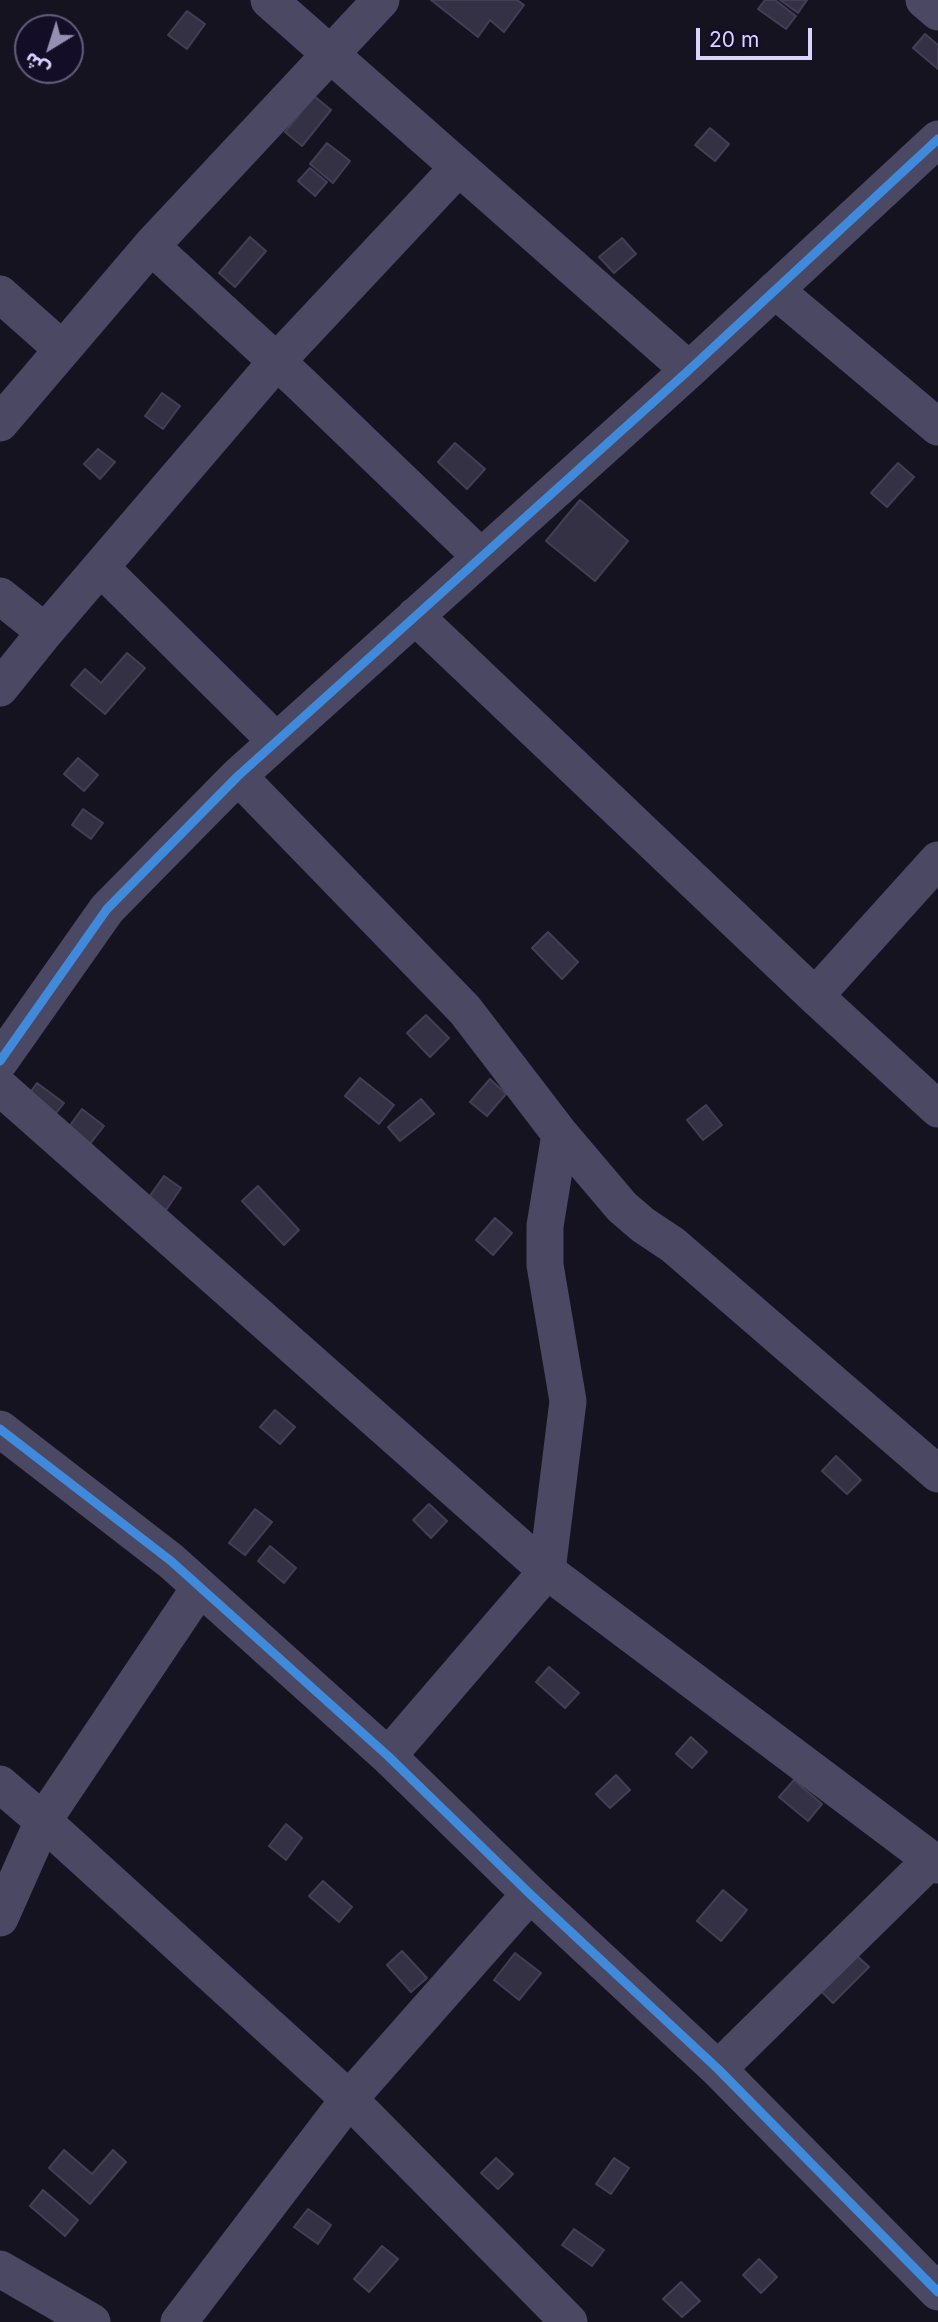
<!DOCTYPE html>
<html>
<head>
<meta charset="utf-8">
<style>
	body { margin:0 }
	#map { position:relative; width:938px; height:2322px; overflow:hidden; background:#161321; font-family:Inter,"Noto Sans Arabic",sans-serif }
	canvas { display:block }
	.north { position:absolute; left:14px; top:14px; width:70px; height:70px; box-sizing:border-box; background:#130d27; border:2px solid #635d7d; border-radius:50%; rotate:218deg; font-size:19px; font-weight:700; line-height:28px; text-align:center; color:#dad4ff }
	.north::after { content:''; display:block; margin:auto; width:24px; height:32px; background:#9590b1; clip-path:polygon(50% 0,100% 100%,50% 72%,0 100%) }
	.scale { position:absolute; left:696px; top:28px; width:116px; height:32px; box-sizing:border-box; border:4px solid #dad4ff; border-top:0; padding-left:9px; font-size:21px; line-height:24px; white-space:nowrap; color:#dad4ff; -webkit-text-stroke:5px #130d27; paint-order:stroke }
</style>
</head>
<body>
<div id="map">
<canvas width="938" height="2322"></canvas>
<div class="north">ش</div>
<div class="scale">20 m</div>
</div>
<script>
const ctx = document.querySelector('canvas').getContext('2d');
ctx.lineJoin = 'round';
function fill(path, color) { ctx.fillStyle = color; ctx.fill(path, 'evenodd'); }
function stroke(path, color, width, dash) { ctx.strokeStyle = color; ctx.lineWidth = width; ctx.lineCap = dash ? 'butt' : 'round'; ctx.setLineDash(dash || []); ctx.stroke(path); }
const building = new Path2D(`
	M431,0H517L524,5L504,32L490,20L478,37Z
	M765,0H775L796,16L786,29L758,9Z
	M780,0H807L798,13Z
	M187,11L205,24L187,49L168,35Z
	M925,34L938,45V69L913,48Z
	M314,96L331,110L302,146L285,132Z
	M710,128L729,144L715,161L695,145Z
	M327,143L350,161L333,183L310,164Z
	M310,168L327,182L315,196L298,181Z
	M250,237L266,251L235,287L219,273Z
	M622,238L636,254L614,273L599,257Z
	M162,393L180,406L163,429L145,416Z
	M455,443L485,469L467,489L438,462Z
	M98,449L115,462L100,479L84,464Z
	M898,463L914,477L887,507L871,493Z
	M580,500L628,541L595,581L546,541Z
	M127,653L145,668L105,714L71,685L85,669L101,683Z
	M78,758L98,775L84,791L64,774Z
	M83,809L103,823L91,839L72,825Z
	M548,932L578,962L562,979L532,948Z
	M426,1015L449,1038L430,1057L407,1033Z
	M360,1078L394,1105L379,1124L345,1096Z
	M490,1079L506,1094L487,1116L470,1102Z
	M37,1083L64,1103L53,1117L27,1097Z
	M421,1099L434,1114L400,1141L388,1127Z
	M706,1105L722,1125L703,1140L687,1120Z
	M82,1109L104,1126L90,1144L68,1128Z
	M164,1176L181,1188L166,1210L149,1197Z
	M258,1186L299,1230L284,1245L242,1201Z
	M495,1218L512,1233L493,1255L476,1240Z
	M275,1410L295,1427L280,1444L260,1427Z
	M836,1456L861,1480L847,1494L822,1471Z
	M429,1504L447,1521L431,1538L413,1520Z
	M255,1509L272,1522L245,1555L229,1543Z
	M270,1546L296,1568L284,1583L258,1561Z
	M549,1667L579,1693L565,1708L536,1682Z
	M691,1737L707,1752L692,1768L676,1754Z
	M616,1775L630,1790L610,1808L596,1794Z
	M794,1780L822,1804L808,1821L779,1797Z
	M286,1824L302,1838L286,1860L269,1846Z
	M323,1881L352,1907L339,1922L309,1896Z
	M723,1890L747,1910L721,1941L697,1921Z
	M402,1951L427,1978L411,1992L387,1965Z
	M515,1953L541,1973L519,2000L494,1980Z
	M856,1955L869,1967L833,2003L820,1990Z
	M64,2150L92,2174L113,2150L126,2162L90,2204L49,2168Z
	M496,2158L513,2174L498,2189L481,2173Z
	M614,2158L629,2168L611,2194L596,2184Z
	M43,2190L78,2220L65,2236L30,2206Z
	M308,2209L331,2225L318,2244L294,2227Z
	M574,2229L604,2250L592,2266L562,2245Z
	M382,2246L398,2259L369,2292L354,2279Z
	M759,2259L777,2277L761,2293L743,2275Z
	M681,2282L700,2301L682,2317L663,2299Z`);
fill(building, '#343144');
stroke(building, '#433e55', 2);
stroke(new Path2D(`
	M269,0L689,370
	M924,0L938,12
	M151,246L299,382L481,557
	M775,290L938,427
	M0,294L62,349
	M0,423L151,246L381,0
	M101,568L276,741
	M0,596L45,632
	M415,616L815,996L938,1109
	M0,688L45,632L277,361L458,168
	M238,776L465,1010L560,1134L622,1207L643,1225L673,1245L938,1474
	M815,996L938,860
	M0,1061L107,909L238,776L689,370L938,139
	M0,1087L547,1571L938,1865
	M0,1429L171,1561L388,1756L530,1894L718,2069L938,2292
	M388,1756L547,1571L568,1401L545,1265V1226L560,1134
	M0,1784L43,1821L349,2099L179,2322
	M530,1894L349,2099L569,2322
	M0,1918L43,1821L200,1587
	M718,2069L931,1860
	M0,2269L92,2322`), '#4a4862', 37);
stroke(new Path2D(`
	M0,1061L107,909L238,776L689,370L938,139
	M0,1429L171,1561L388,1756L530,1894L718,2069L938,2292`), '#408adc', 9);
</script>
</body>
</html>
